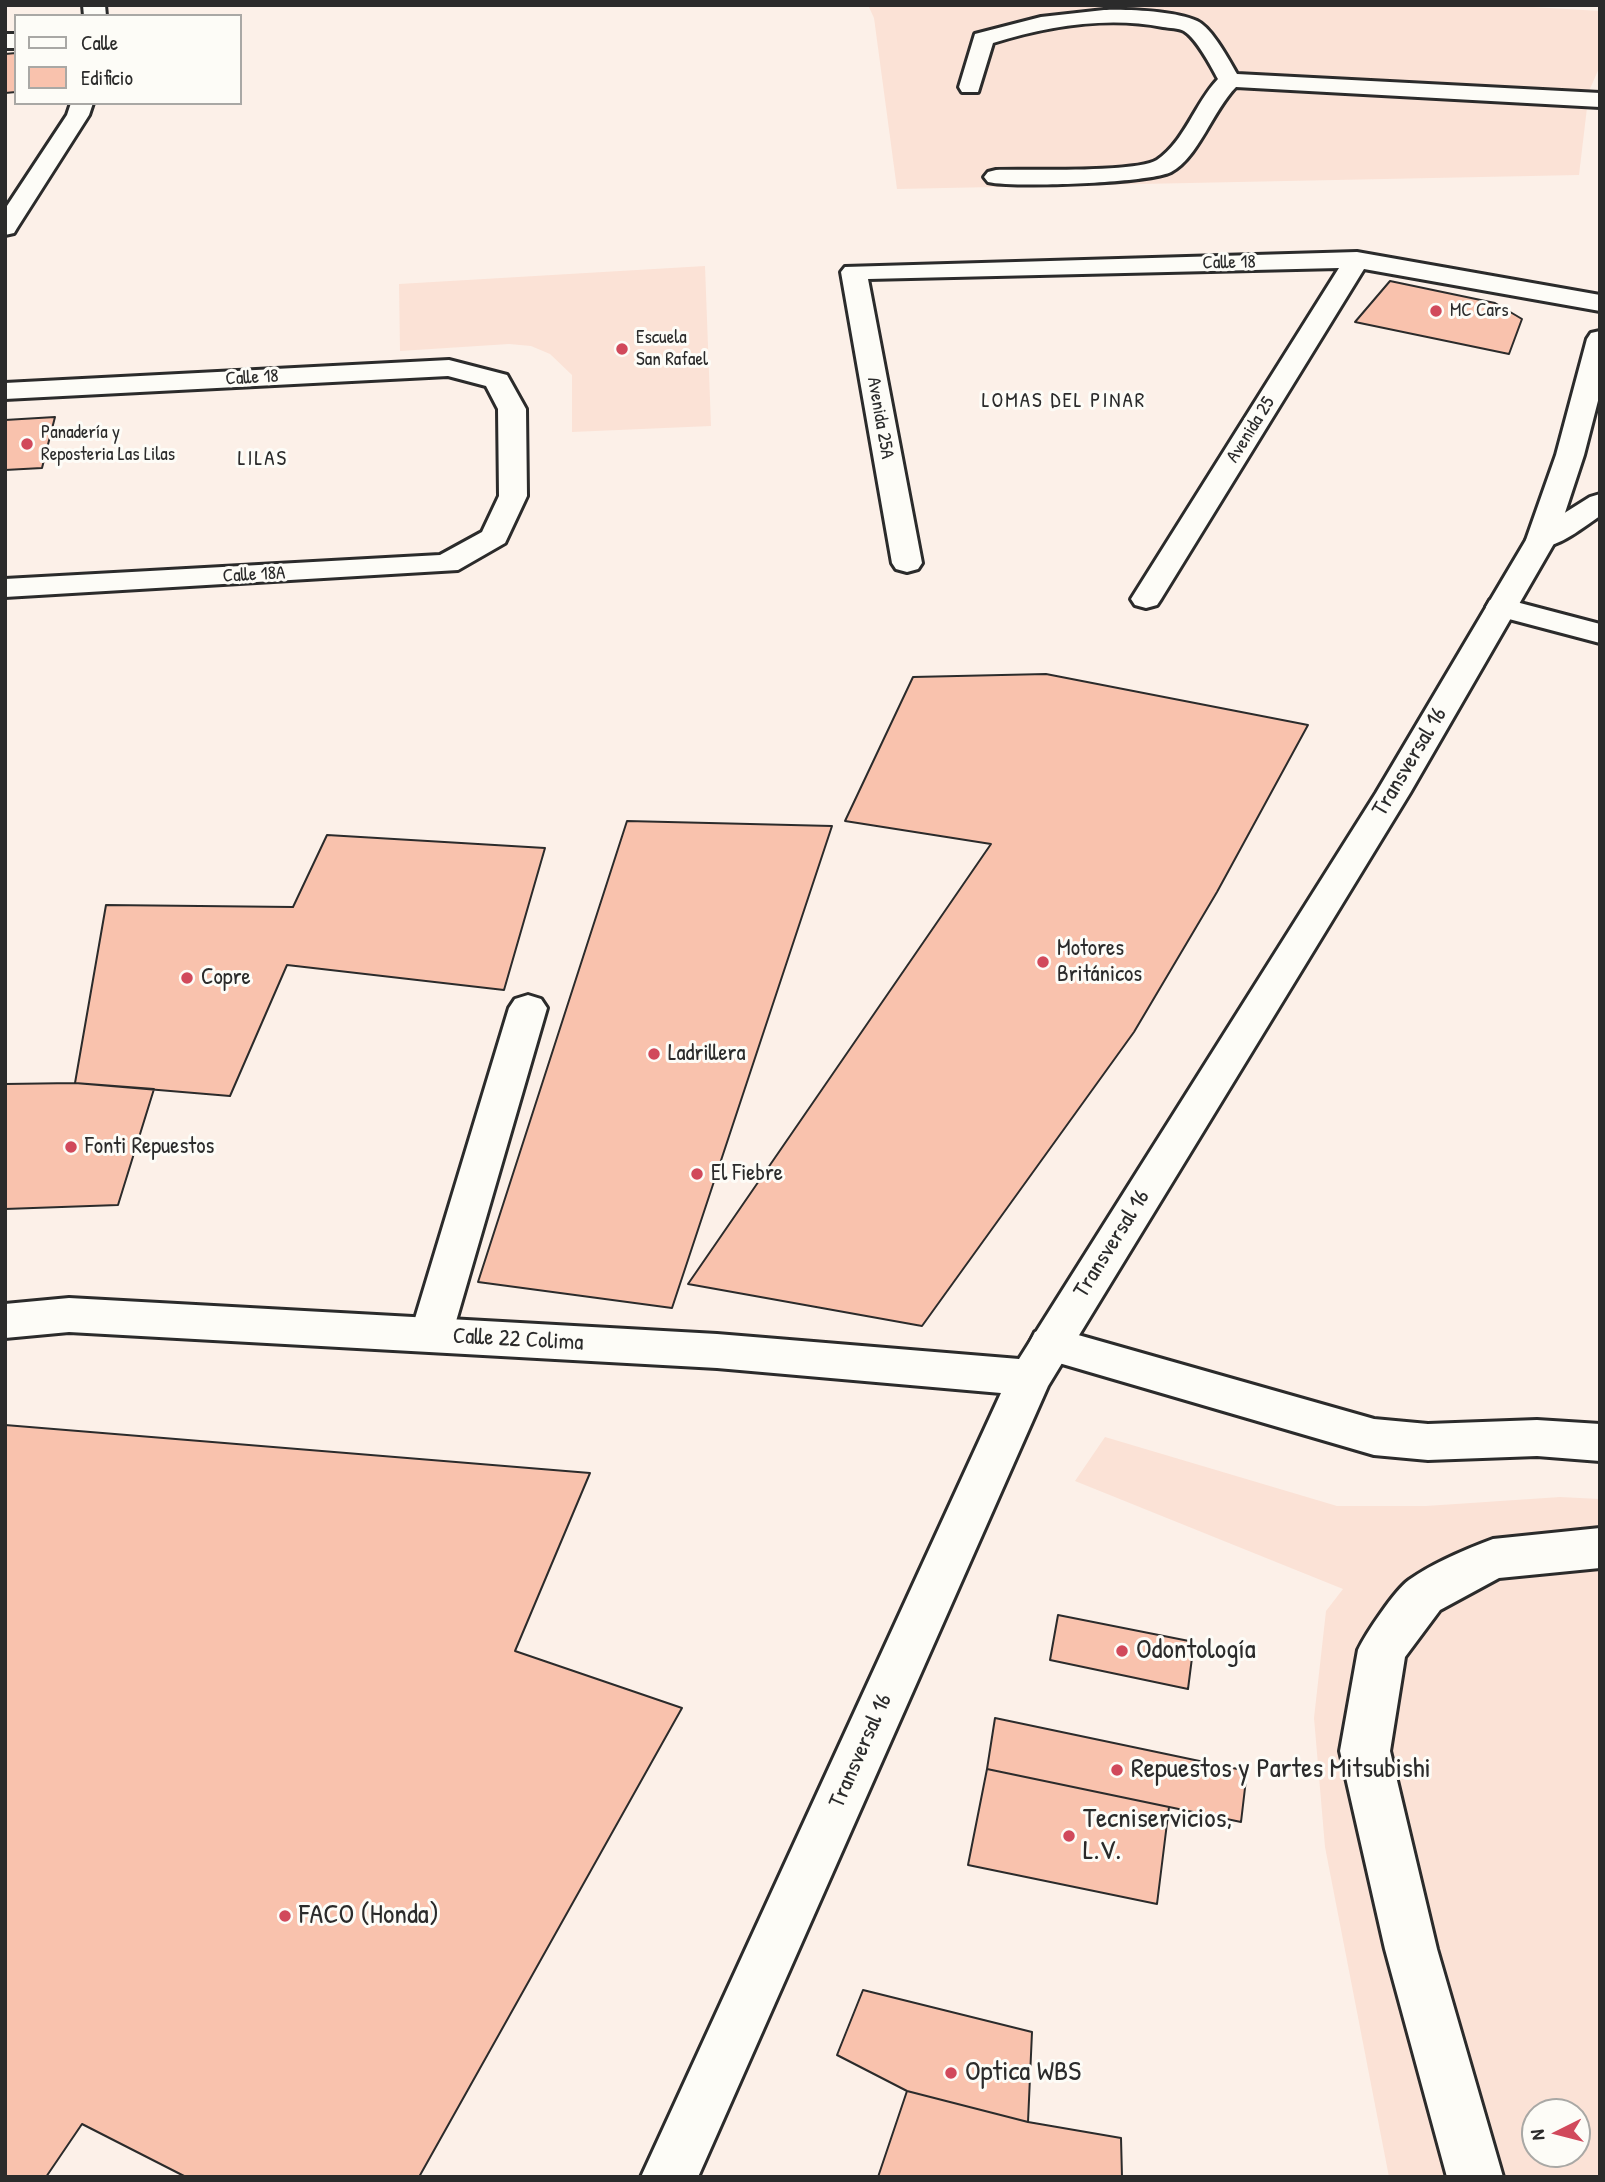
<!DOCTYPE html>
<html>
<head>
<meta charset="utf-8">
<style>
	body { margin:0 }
	#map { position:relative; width:1605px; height:2182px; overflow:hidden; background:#fcf0e8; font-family:"Patrick Hand",sans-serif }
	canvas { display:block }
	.frame { position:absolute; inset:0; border:7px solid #2b2b2b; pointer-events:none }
	.legend { position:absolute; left:14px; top:14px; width:228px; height:91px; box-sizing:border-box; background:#fdfcf7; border:2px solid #a9a8a5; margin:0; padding:9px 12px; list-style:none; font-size:21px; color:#2b2b2b }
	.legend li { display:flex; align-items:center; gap:14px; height:35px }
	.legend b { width:35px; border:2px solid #a9a8a5 }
	.north { position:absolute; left:1521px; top:2098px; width:70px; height:70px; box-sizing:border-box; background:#fdfcf7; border:2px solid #a9a8a5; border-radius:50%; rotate:264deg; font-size:19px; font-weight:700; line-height:28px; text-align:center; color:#2b2b2b }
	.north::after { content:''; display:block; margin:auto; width:24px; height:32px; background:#d1495b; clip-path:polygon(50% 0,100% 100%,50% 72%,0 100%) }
</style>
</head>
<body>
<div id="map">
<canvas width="1605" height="2182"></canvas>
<div class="frame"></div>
<ul class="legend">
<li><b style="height:9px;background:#fdfcf7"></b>Calle</li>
<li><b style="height:19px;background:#f9c2ad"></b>Edificio</li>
</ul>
<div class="north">N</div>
</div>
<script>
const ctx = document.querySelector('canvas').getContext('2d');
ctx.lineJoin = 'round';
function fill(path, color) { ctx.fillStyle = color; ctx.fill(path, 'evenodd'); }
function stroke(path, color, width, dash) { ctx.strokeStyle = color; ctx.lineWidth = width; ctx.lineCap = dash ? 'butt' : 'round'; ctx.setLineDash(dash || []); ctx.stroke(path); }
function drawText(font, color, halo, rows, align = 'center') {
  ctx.font = font + ' "Patrick Hand",sans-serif'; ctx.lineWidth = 6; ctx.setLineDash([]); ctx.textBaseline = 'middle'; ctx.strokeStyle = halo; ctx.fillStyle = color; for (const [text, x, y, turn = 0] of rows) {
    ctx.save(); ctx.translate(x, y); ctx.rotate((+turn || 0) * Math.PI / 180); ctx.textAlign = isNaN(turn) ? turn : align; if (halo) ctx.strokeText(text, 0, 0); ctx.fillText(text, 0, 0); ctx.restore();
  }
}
fill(new Path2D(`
	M868,5H1499L1600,11V66L1589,91L1579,175L897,189L874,18Z
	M705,266L711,426L572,432V375L550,354L531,346L509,344L400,351L399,284Z
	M1105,1437L1337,1506H1426L1560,1497L1600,1499V2177H1389L1325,1847L1314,1718L1326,1611L1343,1589L1075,1481ZM1535,2112H1577V2154H1535Z`), '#fbe2d6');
const building = new Path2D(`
	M16,53V92L5,93V54Z
	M1390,281L1495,303L1522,319L1509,354L1355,322Z
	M55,417L42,468L5,470V420Z
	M1046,674L1308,725L1217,892L1134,1032L922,1326L688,1284L991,844L845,821L913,677Z
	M627,821L832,826L672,1308L478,1282Z
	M327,835L545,848L504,990L287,965L230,1096L75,1083L106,905L293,907Z
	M75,1083L154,1089L118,1205L5,1209V1084Z
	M5,1425L590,1473L515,1651L682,1708L419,2177H186L82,2124L46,2177H5Z
	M1058,1615L1194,1642L1188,1689L1050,1660Z
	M995,1718L1247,1771L1241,1822L987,1769Z
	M987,1769L1169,1807L1157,1904L968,1865Z
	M863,1990L1032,2032L1028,2122L907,2091L837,2055Z
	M907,2091L1028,2122L1121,2138L1122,2177H878Z`);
fill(building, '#f9c2ad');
stroke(building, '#2b2b2b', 2);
const minor = new Path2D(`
	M1104,10C1127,9 1176,11 1197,21C1212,28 1229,60 1237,74L1600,93V107L1236,87C1213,110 1198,158 1171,172C1149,183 1013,188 988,182L984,177L988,172L996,170C1025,169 1137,173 1157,160C1185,141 1195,103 1218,79C1211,66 1197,39 1184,31C1179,28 1169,28 1163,27C1107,16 1047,26 993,43L978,92H962L959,87L975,34L1041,17Z
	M5,34H16V48H5Z
	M1357,252L1600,295V311L1364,269L1161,599L1157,605L1146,608L1135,605L1131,599L1339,268L868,279L922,563L918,569L907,572L896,569L892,563L841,272L845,267Z
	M449,360L507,375L526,409L527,496L505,543L458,570L5,597V579L440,555L482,532L499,496L498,409L486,386L448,376L5,399V383Z
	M1600,494V516C1580,529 1555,552 1531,546L1526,540L1531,534L1590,497Z
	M1501,598L1600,624V643L1490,614L1486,607L1490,600Z
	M528,995L541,999L547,1008L452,1335L446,1347L431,1352L416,1347L410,1335L509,1008L515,999Z
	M1050,1327L1374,1419L1428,1424L1537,1420L1600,1424V1461L1537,1456L1428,1460L1374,1455L1035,1356L1029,1344L1035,1332Z
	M1600,1528V1568L1499,1578L1440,1610L1405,1657L1390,1751L1437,1949L1503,2177H1447L1385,1949L1340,1751L1358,1650C1366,1633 1395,1590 1409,1580C1433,1563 1466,1549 1493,1539Z`);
const major = new Path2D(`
	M83,5H105L106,16H84Z
	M71,103H93L89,115L17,228L14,233L5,235V209L67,115Z
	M1600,331V393L1584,455L1556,540L1410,793L1048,1386L698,2177H641L1001,1393L717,1368L69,1332L5,1338V1304L69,1298L431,1318L717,1334L1019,1359L1376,793L1526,540L1556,455L1587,339L1591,333Z`);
stroke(minor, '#2b2b2b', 6);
stroke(major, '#2b2b2b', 6);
fill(minor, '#fdfcf7');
fill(major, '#fdfcf7');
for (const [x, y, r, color] of [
	[1436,311,7,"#d1495b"],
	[622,349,7,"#d1495b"],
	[27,444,7,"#d1495b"],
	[1043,962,7,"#d1495b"],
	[187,978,7,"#d1495b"],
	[654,1054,7,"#d1495b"],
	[71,1147,7,"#d1495b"],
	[697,1174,7,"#d1495b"],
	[1122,1651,7,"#d1495b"],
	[1117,1770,7,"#d1495b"],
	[1069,1836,7,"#d1495b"],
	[285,1916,7,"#d1495b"],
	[951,2073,7,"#d1495b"]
]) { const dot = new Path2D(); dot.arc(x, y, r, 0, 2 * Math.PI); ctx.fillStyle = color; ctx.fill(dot); stroke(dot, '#fdfcf7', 2.5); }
drawText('19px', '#2b2b2b', '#fdfcf7', [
	["Calle 18",1229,263,-1],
	["Calle 18",252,378,-3],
	["Avenida 25A",880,418,80],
	["Avenida 25",1251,430,-58],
	["Calle 18A",254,575,-3]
]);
drawText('19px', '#2b2b2b', '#fdfcf7', [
	["MC Cars",1450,311],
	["Escuela",636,338],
	["San Rafael",636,360],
	["Panadería y",41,433],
	["Reposteria Las Lilas",41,455]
], 'left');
ctx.letterSpacing = '2px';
drawText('21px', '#2b2b2b', '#fdfcf7', [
	["LOMAS DEL PINAR",1064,401],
	["LILAS",263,459]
]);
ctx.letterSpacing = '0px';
drawText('23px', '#2b2b2b', '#fdfcf7', [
	["Transversal 16",1410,762,-59],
	["Transversal 16",1112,1244,-58],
	["Calle 22 Colima",518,1340,3],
	["Transversal 16",861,1751,-66]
]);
drawText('23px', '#2b2b2b', '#fdfcf7', [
	["Motores",1057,949],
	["Británicos",1057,975],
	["Copre",201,978],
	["Ladrillera",668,1054],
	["Fonti Repuestos",85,1147],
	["El Fiebre",711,1174]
], 'left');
drawText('28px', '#2b2b2b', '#fdfcf7', [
	["Odontología",1136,1651],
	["Repuestos y Partes Mitsubishi",1131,1770],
	["Tecniservicios,",1083,1820],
	["L.V.",1083,1852],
	["FACO (Honda)",299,1916],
	["Optica WBS",965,2073]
], 'left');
</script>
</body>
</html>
